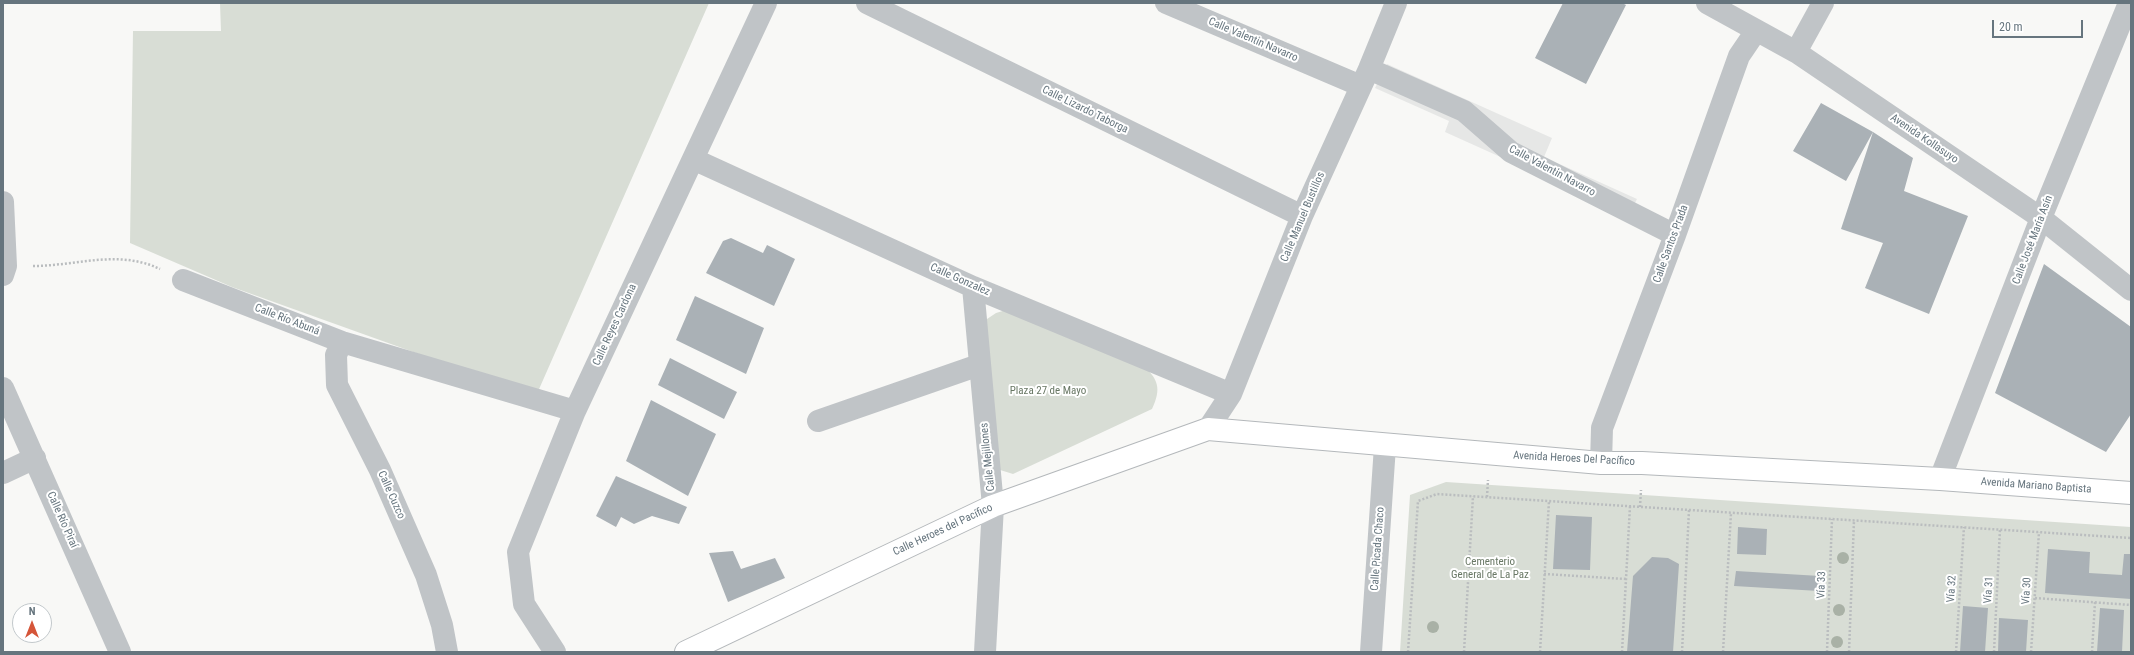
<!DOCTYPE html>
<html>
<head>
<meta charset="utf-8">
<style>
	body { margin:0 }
	#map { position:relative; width:2134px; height:655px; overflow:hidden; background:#f8f8f6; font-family:"Roboto Condensed",sans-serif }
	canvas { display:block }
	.frame { position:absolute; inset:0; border:4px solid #66757e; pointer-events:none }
	.north { position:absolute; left:12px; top:603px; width:40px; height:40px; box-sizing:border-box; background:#fff; border:1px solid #c2c8cb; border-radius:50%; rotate:0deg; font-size:11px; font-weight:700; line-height:16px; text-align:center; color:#66757e }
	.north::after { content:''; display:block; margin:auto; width:14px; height:18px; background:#d55539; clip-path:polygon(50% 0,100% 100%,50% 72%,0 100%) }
	.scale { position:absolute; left:1992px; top:20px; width:91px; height:18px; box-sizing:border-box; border:2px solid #66757e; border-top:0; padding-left:5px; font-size:12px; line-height:14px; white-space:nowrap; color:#66757e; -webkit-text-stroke:3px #fff; paint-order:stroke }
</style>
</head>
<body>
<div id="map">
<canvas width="2134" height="655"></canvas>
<div class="frame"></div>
<div class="north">N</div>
<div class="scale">20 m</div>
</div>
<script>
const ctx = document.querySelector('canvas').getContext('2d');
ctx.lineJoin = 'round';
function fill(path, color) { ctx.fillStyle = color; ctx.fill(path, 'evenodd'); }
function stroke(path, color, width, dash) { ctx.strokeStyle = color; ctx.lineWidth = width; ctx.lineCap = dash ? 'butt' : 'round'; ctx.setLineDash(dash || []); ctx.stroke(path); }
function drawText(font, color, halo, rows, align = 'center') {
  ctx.font = font + ' "Roboto Condensed",sans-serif'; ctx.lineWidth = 4; ctx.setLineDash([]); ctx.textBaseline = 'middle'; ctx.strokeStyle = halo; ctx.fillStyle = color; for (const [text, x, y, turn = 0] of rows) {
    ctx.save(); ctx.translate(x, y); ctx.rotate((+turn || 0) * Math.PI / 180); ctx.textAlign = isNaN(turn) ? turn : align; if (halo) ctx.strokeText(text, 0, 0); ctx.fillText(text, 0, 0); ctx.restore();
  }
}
fill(new Path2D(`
	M1387,64L1552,138L1544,157L1637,199L1629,215L1445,132L1449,121L1375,88Z`), '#e6e7e6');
fill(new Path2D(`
	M220,3H709L536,396L232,287L130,243L133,31H221Z
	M1006,310L1142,364C1158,379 1162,388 1152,409L1013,474L997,469L987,461V319L996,313Z
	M1446,482L2131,527V652H1400L1410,495Z`), '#d8ddd5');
fill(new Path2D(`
	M1563,3H1622L1626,5L1586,84L1535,58Z
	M1821,103L1873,132L1913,158L1904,191L1968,216L1929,314L1865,288L1883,243L1841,229L1873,132L1846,181L1793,151Z
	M731,238L763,253L767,245L795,259L774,306L706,273L723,241Z
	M2044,264L2131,327V414L2106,452L1995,393Z
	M695,296L764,328L746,374L676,340Z
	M670,358L737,392L724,419L658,385Z
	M651,400L716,434L688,496L626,461Z
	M616,476L687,507L679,524L652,516L634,524L621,517L616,527L596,516Z
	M1556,515L1592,517L1590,570L1553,569Z
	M1738,527L1767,529L1766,555L1737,554Z
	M2048,549L2090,552L2089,573L2122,575L2124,554H2131V599L2045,593Z
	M733,551L741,569L775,558L785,578L728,602L709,553Z
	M1652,557L1668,558L1679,564L1673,652H1627L1633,576Z
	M1736,571L1820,576L1819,591L1734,586Z
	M1963,606L1988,608L1985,652H1960Z
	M2100,608L2124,610L2122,652H2097Z
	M1999,618L2028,620L2026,652H1998Z`), '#aab1b6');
const major = new Path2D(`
	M686,652L993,506L1208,429L1601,463H1642L1940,479L2131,493`);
stroke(major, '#b4b8bb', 24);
stroke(new Path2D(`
	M33,266C76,266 118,249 160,269
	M1487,497L1488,480
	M1640,507L1641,490
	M1544,574L1626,579
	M2035,598L2131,605
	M1408,652L1418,501L1437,494L2131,538
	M1464,652L1473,496
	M1540,652L1549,501
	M1622,652L1630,506
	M1682,652L1689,510
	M1723,652L1731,513
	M1827,652L1832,519
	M1849,652L1854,520
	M1956,652L1964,527
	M1994,652L2000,529
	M2031,652L2039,532
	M2092,652L2095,602`), '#babdbf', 2.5, [2, 2]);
stroke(new Path2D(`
	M867,3L1302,216
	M1166,3L1361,86
	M1707,3L1796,52L2041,218L2131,290
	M1796,52L1823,3
	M1369,69L1464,111L1511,152L1675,235
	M693,159L973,287L1231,394
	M3,202L6,266L3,275
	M183,280L342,342L575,411
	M973,287L993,506L985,652
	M342,342L336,355L337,385L380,470L426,575L442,625L447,652
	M3,388L120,652
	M818,421L979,365
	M1208,429L1231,394L1302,216L1369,69L1396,3
	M1601,463L1602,428L1675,235L1739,56L1756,31
	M3,473L35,458
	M1940,479L2041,218L2129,3
	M555,652L524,604L518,552L575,411L766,3
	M1371,652L1385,446`), '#c0c4c7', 22);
stroke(major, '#fff', 22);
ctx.fillStyle = '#a9b1a6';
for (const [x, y] of [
	[1843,558],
	[1839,610],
	[1433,627],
	[1837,642]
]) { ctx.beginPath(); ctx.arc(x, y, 6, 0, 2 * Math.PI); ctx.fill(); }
drawText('11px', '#66757e', '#fff', [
	["Calle Valentin Navarro",1253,40,23],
	["Calle Lizardo Taborga",1085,110,26],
	["Avenida Kollasuyo",1924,139,34],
	["Calle Valentin Navarro",1552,171,28],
	["Calle Manuel Bustillos",1303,217,-67],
	["Calle José María Asín",2033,240,-69],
	["Calle Santos Prada",1671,244,-70],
	["Calle Gonzalez",960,280,24],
	["Calle Río Abuná",287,320,21],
	["Calle Reyes Cardona",615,325,-65],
	["Calle Mejillones",988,457,-96],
	["Avenida Heroes Del Pacífico",1574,459,3],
	["Avenida Mariano Baptista",2036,486,4],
	["Calle Cuzco",391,495,66],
	["Calle Río Piraí",62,520,66],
	["Calle Heroes del Pacífico",943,530,-25],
	["Calle Picada Chaco",1378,549,-86],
	["Vía 33",1822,585,-88],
	["Vía 32",1952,589,-87],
	["Vía 31",1989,590,-87],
	["Vía 30",2027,591,-87]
]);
drawText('11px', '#687764', '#fff', [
	["Plaza 27 de Mayo",1048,391],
	["Cementerio",1490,562],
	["General de La Paz",1490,575]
]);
</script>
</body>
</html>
